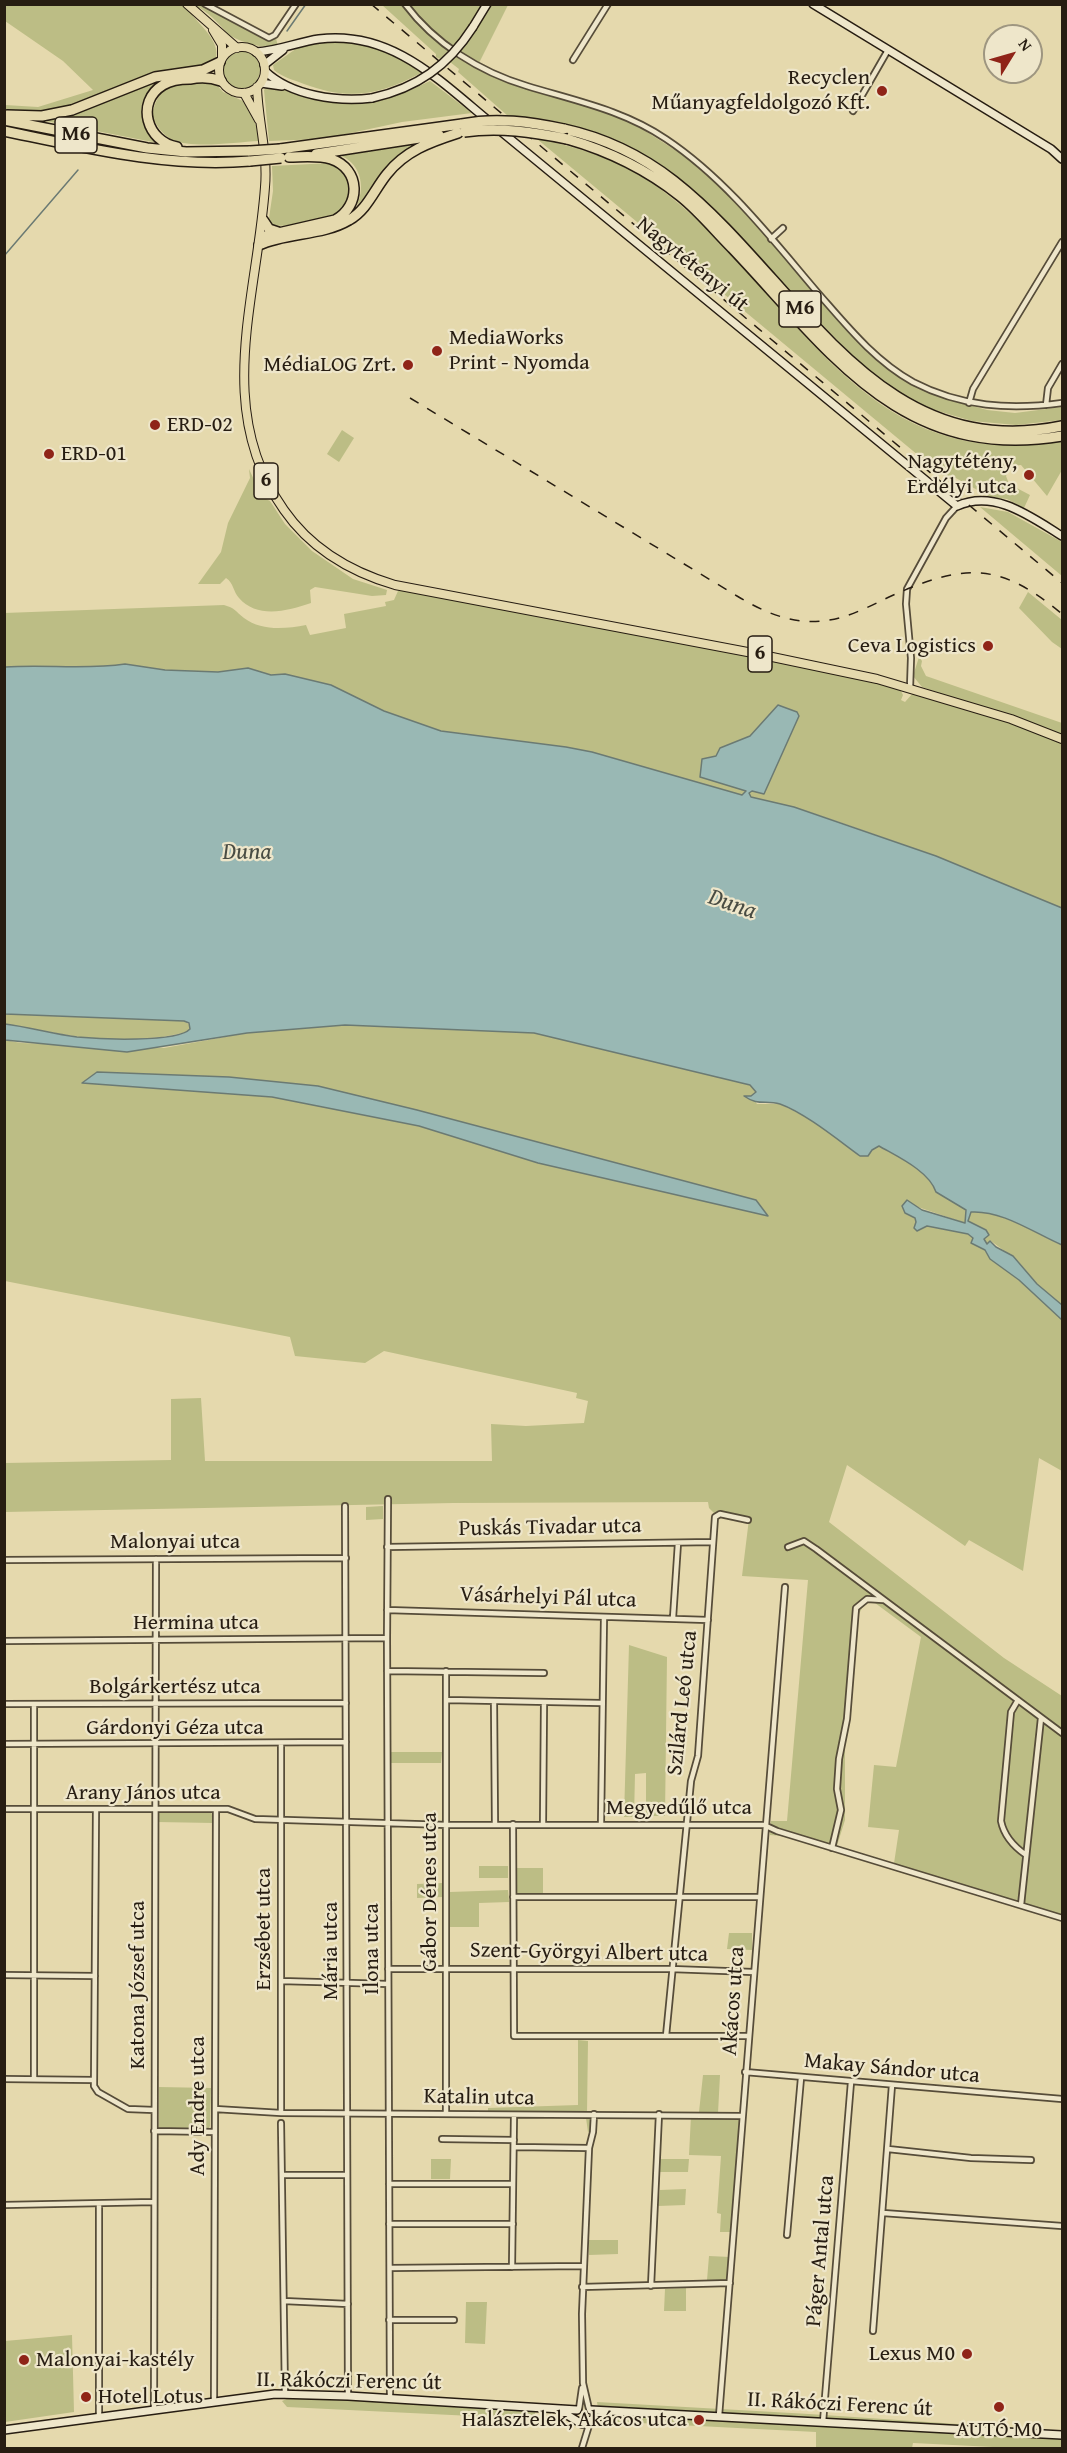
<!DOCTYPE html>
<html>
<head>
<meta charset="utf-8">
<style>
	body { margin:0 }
	#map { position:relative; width:1067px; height:2453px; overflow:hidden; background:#e5d9ad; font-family:"Gentium Book Plus",serif }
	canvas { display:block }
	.frame { position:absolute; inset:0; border:6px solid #271d12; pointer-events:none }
	.north { position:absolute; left:983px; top:24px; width:60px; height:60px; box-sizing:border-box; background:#eee6ca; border:2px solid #9e9680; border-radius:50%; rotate:53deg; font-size:16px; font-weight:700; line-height:24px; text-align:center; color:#271d12 }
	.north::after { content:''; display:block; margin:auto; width:21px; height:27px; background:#8f2418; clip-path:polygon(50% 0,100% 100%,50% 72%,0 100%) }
</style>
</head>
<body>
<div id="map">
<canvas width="1067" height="2453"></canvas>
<div class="frame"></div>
<div class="north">N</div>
</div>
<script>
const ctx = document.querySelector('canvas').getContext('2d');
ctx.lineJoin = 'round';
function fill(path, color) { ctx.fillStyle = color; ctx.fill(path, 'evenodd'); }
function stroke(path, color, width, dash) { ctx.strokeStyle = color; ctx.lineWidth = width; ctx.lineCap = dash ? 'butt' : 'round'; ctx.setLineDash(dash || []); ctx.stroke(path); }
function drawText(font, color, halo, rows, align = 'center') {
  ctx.font = font + ' "Gentium Book Plus",serif'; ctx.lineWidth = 4.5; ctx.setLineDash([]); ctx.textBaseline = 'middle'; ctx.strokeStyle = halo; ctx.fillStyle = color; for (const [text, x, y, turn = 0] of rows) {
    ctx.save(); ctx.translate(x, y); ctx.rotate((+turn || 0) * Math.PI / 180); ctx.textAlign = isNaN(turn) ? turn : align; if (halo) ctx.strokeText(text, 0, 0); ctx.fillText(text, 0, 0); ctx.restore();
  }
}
fill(new Path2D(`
	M4,5H202L264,38H276L278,47C265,49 238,42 228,34C219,24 212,16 200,8L193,16C204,29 226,48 212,65C156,75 104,104 46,112C33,114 18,112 5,112V105L38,107L93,90L63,61L5,21Z
	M382,5H402L419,25L449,50L440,59L436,57V54Z
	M409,5H482L454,48L435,33Z
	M488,5H508L479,63L459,51Z
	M344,41C378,47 392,51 421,73C379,95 350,101 304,84C294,80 282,77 274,70L273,65L297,48L323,42Z
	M222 70a19 19 0 1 1 38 0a19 19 0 1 1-38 0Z
	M457,56L503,80L579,101L628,120L686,157L726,193L775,246L867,352L891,371L909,382L937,396L987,410L1015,413L1062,407V420L1016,425L972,421L931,409L904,396L854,358L726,223L678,178L638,152L587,130L549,120L508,116L458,72L459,69L450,62Z
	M166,78C137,98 136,117 158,143L35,119L81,111Z
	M430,81L472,113L402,122L323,139L269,141L264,90L268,86C295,91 322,102 350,104C379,105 405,93 430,81Z
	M210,82L218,86L223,92L243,101L256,125L259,141C236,142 194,149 173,140C162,135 156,125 152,115C160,79 178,83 210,82Z
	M537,139C580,147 623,161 659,188C794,287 857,479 1062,440V470L1047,496L1021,465L1011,466L1006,476L1009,484L1030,495L1024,508L1007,499L990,497L954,477L942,475Z
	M418,143C407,150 396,156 388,167C378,180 370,194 357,205C366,186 360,161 338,155Z
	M331,163C335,165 340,167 343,170C353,181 353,204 340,212C328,219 281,230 270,224L269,218L273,191L272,166Z
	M342,430L354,438L339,462L327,454Z
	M249,469L262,497L270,501L285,524L312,551L353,579L387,590L386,595L372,596L315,587L310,590L311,603C288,611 257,619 239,598C233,592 234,583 226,578L220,584H198L221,552L228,523L250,478Z
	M980,507L1008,512L1062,542V576Z
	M400,590L705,647L897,687L900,689L903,695L901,700L905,702L913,693L962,705L1062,741V908L936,856L842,823L794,807L742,795L592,752L566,747L441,731L384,711L331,685L285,674L271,675L248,668L218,672L165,670L125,664L101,668L26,666L5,667L4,613L224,605C235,608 235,611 244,618C261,631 285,629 306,625L310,635L346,628L344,614L386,606L385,602L394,600L398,591Z
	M1028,592L1062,620V649L1052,642L1019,608Z
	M919,657L922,661L921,666L926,676L1062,723V735L922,687L913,676Z
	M5,1014L184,1021L191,1026L188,1032L162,1037L121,1040L79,1037L5,1024Z
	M345,1025L534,1033L750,1085L756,1092L751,1096L757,1104H780L872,1150L879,1146C898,1157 929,1170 936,1192L966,1209L965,1223L915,1206L905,1213L915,1218L916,1222L915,1228L917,1231L926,1226L968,1234L973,1238L976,1245L985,1250L990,1259L1019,1280L1062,1320V1471L1039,1458L1023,1571L969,1540L965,1546L847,1465L829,1522L1004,1658L1062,1696V1920L893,1870L899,1830L868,1827L874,1765L896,1767L921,1637L871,1600L864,1604L858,1616L850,1711L845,1740V1820L835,1852L782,1836L770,1835L771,1821H787L808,1580L742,1576L749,1519L715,1514L709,1508L708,1502L453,1503L5,1512V1463L171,1460V1399L201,1398L205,1461H492L491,1424L526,1426L584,1423L588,1401L576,1398L577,1393L384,1351L365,1363L295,1356L290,1337L5,1281V1040L21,1043L164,1048L247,1033ZM97,1072L229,1077L417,1110L756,1200L767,1215L538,1163L419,1126L272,1097L82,1083Z
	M971,1212C1003,1211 1034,1233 1062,1245V1305L1037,1284L1018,1261L991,1241L987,1244L984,1239L989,1234L986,1230L968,1221Z
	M383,1506V1519L366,1520V1507Z
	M629,1645L667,1657L665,1816H646V1773L635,1774L634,1817H624Z
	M390,1752H442L441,1763H390Z
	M157,1811H211L214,1823L157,1822Z
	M479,1866H508V1878H479Z
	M515,1868H543V1893L515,1894Z
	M442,1883V1897L417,1898V1884Z
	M508,1890L509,1902L479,1903V1927H449L450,1892Z
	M729,1933H752V1950L727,1949Z
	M578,2040L588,2041L587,2113L592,2118L591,2131L588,2132L586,2118L517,2117L488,2112V2108L578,2105Z
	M703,2075H720L718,2113L699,2112Z
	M159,2087L211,2088L210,2126L208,2129L159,2128Z
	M691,2116L741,2119L731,2232H720L721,2214L717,2213L721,2156L689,2155Z
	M431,2159H451L450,2179H431Z
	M660,2159H689L688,2172H660Z
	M686,2189L685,2205L658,2206L660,2190Z
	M589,2240H618V2254L589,2255Z
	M709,2256L730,2257L727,2280H707Z
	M686,2288V2311H664L665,2289Z
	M466,2302H487L485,2344L465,2343Z
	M72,2335L74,2412L5,2422V2341Z
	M289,2398L536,2408L534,2419L287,2407L282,2401Z
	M597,2402L809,2414L1062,2431V2448H1013L913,2443L912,2448H816V2432L600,2421Z`), '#bcbd85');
const water = new Path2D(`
	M125,664L165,670L218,672L248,668L271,675L285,674L331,685L384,711L441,731L566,747L592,752L742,795L746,791L700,777L702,759L716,756L720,748L750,736L778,705L797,712L799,716L764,794L752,791L749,793L751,797L794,807L936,856L1062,908V1245C1034,1233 1002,1210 971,1212L968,1221L986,1230L989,1235L984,1239L987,1244L990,1241L996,1247L1013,1256L1037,1284L1062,1305V1320L1019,1280L990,1259L985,1250L971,1243L973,1238L968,1234L927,1226L917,1231L914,1228L916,1222L915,1218L905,1213L902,1206L907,1200L922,1210L965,1223L966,1210L936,1192C929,1171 898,1157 879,1146L872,1150L868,1156H860C838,1140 805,1113 780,1104C765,1100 758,1106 744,1096H751L756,1092L750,1085L534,1033L345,1025L247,1033L127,1052L5,1040V1024C29,1027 53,1034 77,1037C98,1039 177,1043 190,1029L189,1023L184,1021L5,1014V667C45,664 85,670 125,664Z
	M97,1072L229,1077L318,1086L417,1110L756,1200L768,1216L538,1163L419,1126L272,1097L82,1083Z`);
fill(water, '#99b8b4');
stroke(water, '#6b7a73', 1.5);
stroke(new Path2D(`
	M287,31L306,4
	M4,256L78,170`), '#6b7a73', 1.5);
const street = new Path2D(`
	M205,4L269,38L275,35L296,4
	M405,4C435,44 480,72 527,86C576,101 623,110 666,139C726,179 772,239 818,293C847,326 874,360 913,382C961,407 1010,410 1062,403
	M573,60L608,4
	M853,111L888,50
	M771,239L783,228
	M969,403L973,389L1062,242
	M1046,405L1048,388L1062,364
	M910,688L911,658L906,604L907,589L946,518L957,506
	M388,1499L387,1638L390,2398
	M345,1506L348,2396
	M387,1547L713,1542
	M788,1547L804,1541L816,1549L1062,1733
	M4,1560L346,1558
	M387,1610L708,1620
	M673,1618L678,1543
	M4,1641L387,1638
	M387,1671L544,1673
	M446,1671V2113
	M447,1700L601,1703
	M1018,1700L1011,1712L1001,1821C1004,1836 1013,1846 1026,1855
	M494,1701L495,1825
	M4,1704L346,1703
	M4,1744L346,1742
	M281,1744V2113
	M4,1809H228L255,1819L447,1825H764L777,1831L1062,1918
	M96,1809L94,2086L98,2092L128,2109L154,2110
	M513,1824L514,2036H748
	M543,1824L544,1703
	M601,1824L604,1617
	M832,1848L841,1810L837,1789L839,1759L847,1719L856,1608L867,1599L883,1600
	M513,1897H759
	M1021,1905L1041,1718
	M388,1969H671L753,1972
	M4,1975L95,1976
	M281,1981L388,1984
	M666,2036L691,1781L698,1756L715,1517L720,1514L748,1520
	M745,2072L1062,2099
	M4,2079L94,2080
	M34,2079V1704
	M215,2109L281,2113L742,2116
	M281,2123L285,2394
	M154,2131L215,2132
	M442,2139L514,2140
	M515,2147L589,2148
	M888,2149L971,2158L1031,2160
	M283,2175H347
	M389,2184H513
	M4,2205L154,2202
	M883,2213L1062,2226
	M389,2224H513
	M787,2235L801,2078
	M512,2267L514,2115
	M390,2268L583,2266
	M651,2286L659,2114
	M582,2287L730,2283
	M284,2301L348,2304
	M389,2320H454
	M873,2331L892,2085
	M214,2402L216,1810
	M579,2409L582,2388
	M589,2409L583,2383L582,2314L589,2148L593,2132L594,2114
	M154,2410L156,1559
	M719,2416L785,1587
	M99,2417V2204
	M823,2422L851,2082
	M582,2448L590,2422`);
const secondary = new Path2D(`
	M813,4L1051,149L1062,159
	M473,27L487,4
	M256,52C278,51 298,42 319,39C391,30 439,80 490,122
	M264,65L283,50
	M265,71C291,96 338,102 372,98
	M261,83L282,86
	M498,129L957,506C995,489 1031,517 1062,536
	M557,2409L582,2424L610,2412
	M591,2410L1062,2435
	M4,2430L275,2394L348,2396L577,2410`);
const primary = new Path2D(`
	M187,4L237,48
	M213,30L222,45V58
	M219 70a23 23 0 1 1 46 0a23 23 0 1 1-46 0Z
	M257,87C258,121 268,153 265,187C257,299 213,410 284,510C311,549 351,572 395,585L758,654L877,679L1011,719L1062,739
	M244,93L259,120`);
const highway = new Path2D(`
	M7,115L42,116L72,110L155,77L203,70L220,62
	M4,120L147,148L186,152L250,151
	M564,129C605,138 642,156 674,181C798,278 873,465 1062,426
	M4,131C86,148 167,168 250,161
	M567,139C609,151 646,169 680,196C699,211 715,231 732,248C829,350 901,463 1062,436
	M177,147C147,142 135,102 163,85C171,80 180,79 190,79C201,77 210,77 221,81
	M280,149L462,124
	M316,154L439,135
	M263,220L269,229L278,232
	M261,237L335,220C361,206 361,169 331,159C318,155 302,157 289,157
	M259,245C287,232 322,236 349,220C367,210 374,190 387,174C405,151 430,142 458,133`);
stroke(street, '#564c39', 8);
stroke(secondary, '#271d12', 10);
stroke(primary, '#271d12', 10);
stroke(highway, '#271d12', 12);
stroke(street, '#eee6ca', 4.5);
stroke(secondary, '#eee6ca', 7);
stroke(primary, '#e5d9ad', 8);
stroke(highway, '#e5d9ad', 9);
stroke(new Path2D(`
	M371,4L1062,583
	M410,398L737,596C765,613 795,626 829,620C850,617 870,606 889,597C962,564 998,560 1062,614`), '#271d12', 1.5, [10, 10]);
const secondaryBridge = new Path2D(`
	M372,98C417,88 448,66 473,27`);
const highwayBridge = new Path2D(`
	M462,124C496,117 531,122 564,129
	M464,132C499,127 533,132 567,139
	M250,151L280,149
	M250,161L281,158`);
stroke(secondaryBridge, '#271d12', 10, []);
stroke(highwayBridge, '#271d12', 12, []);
stroke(secondaryBridge, '#eee6ca', 7);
stroke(highwayBridge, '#e5d9ad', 9);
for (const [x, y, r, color] of [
	[882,91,6,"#8f2418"],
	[437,351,6,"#8f2418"],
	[408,365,6,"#8f2418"],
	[155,425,6,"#8f2418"],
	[49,454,6,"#8f2418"],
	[1029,475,6,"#8f2418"],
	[988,646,6,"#8f2418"],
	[967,2354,6,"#8f2418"],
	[24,2360,6,"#8f2418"],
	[86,2397,6,"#8f2418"],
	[999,2407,6,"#8f2418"],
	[699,2420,6,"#8f2418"]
]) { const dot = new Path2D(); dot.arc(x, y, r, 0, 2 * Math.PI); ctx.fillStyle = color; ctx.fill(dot); stroke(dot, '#eee6ca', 2); }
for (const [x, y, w] of [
	[76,135,42],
	[800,309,42],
	[266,481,24],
	[760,654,24]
]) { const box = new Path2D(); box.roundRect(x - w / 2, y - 18, w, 36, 4.5); ctx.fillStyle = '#eee6ca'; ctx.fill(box); stroke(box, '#271d12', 1.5); }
drawText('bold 21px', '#271d12', null, [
	["M6",76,135],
	["M6",800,309],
	["6",266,481],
	["6",760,654]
]);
drawText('22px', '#271d12', '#eee6ca', [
	["Recyclen",870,78],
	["Műanyagfeldolgozó Kft.",870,103],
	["MediaWorks",449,338,"left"],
	["Print - Nyomda",449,363,"left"],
	["MédiaLOG Zrt.",396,365],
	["ERD-02",167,425,"left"],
	["ERD-01",61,454,"left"],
	["Nagytétény,",1017,462],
	["Erdélyi utca",1017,487],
	["Ceva Logistics",976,646],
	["Lexus M0",955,2354],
	["Malonyai-kastély",36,2360,"left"],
	["Hotel Lotus",98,2397,"left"],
	["Halásztelek, Akácos utca",687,2420],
	["AUTÓ M0",999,2430,"center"]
], 'right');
drawText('22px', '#271d12', '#eee6ca', [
	["Nagytétényi út",692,265,39],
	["Puskás Tivadar utca",550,1528,-1],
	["Malonyai utca",175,1542],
	["Vásárhelyi Pál utca",548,1598,2],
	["Hermina utca",196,1623],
	["Bolgárkertész utca",175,1687],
	["Szilárd Leó utca",683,1703,-84],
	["Gárdonyi Géza utca",175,1728],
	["Arany János utca",143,1793],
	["Megyedűlő utca",679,1808],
	["Gábor Dénes utca",430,1892,-90],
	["Erzsébet utca",264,1929,-90],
	["Ilona utca",372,1949,-90],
	["Mária utca",331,1951,-90],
	["Szent-Györgyi Albert utca",589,1953,1],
	["Katona József utca",138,1985,-90],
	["Akácos utca",734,2001,-86],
	["Makay Sándor utca",892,2069,5],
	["Katalin utca",479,2098,1],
	["Ady Endre utca",198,2106,-90],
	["Páger Antal utca",821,2251,-85],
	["II. Rákóczi Ferenc út",349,2382,1],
	["II. Rákóczi Ferenc út",840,2405,3]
]);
drawText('italic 24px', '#494c43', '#eee6ca', [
	["Duna",247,853],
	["Duna",732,905,19]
]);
</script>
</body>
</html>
